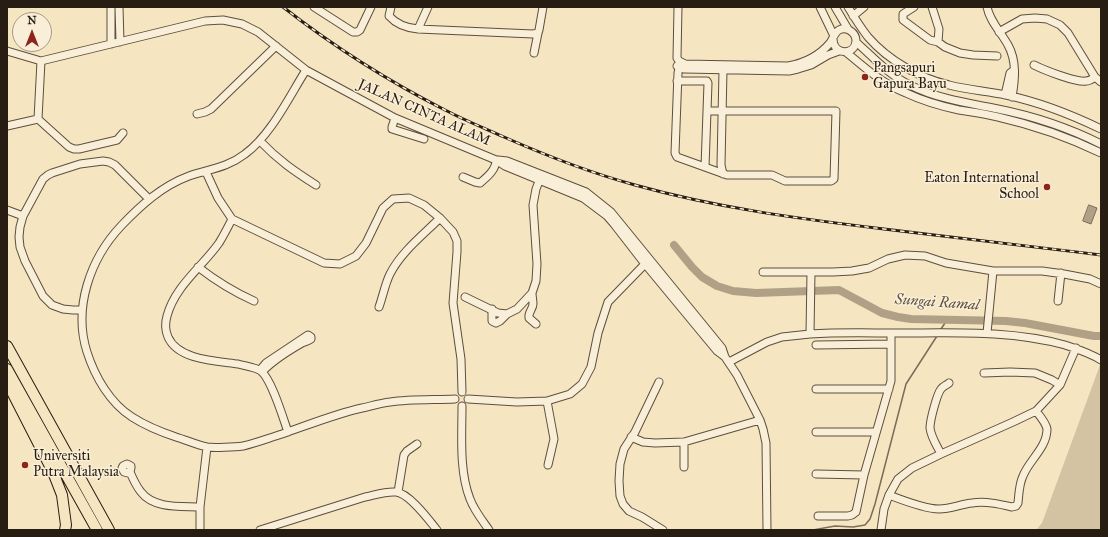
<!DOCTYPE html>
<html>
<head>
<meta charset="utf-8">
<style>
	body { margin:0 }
	#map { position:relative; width:1108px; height:537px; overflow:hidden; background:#f6e5c1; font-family:"IM FELL Great Primer",serif }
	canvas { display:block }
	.frame { position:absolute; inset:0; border:8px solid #281d12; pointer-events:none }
	.north { position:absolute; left:12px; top:12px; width:40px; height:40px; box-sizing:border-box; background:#f9eed7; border:1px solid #a59a88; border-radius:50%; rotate:0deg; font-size:11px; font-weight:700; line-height:16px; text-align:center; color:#281d12 }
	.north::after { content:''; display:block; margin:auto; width:14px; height:18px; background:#8f2418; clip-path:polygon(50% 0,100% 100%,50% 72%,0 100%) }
</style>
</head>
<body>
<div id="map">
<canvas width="1108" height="537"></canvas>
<div class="frame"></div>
<div class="north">N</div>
</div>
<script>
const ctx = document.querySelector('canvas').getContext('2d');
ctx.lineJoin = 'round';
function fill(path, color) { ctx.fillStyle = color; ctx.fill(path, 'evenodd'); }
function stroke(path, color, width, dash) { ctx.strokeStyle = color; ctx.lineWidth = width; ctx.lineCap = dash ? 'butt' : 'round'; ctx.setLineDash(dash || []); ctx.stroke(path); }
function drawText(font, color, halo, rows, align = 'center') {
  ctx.font = font + ' "IM FELL Great Primer",serif'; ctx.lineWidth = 3; ctx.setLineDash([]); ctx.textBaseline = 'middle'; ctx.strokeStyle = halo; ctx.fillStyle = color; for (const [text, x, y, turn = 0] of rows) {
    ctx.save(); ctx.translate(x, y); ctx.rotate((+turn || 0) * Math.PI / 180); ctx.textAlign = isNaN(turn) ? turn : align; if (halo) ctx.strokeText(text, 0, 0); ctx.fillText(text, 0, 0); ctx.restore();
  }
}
fill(new Path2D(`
	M1100,365L1101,366V530H1036L1042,523Z`), '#d3c3a3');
const water = new Path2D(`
	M1089,205L1097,208L1091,224L1083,221Z`);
fill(water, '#b0a186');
stroke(water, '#7a6c58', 1);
stroke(new Path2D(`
	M941,329L947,320
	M813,530L835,526L853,527L865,525L870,519L875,504L906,384L937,336`), '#7a6c58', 1.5);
stroke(new Path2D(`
	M674,245L692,267L702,277L717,286L733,291L756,293L839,290L882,313L898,317L911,319L1006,321L1025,323L1094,336H1101`), '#b0a186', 8);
const minor = new Path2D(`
	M111,7V44
	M119,7L120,42
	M314,7L353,32H357L360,30L371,7
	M391,7L389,16C397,25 407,28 418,29L533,34L538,33
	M678,7L677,58L679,61L685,64L788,66C805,63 819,56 830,43C833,39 834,33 839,30C846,26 856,32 856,41C855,56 833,55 833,39
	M820,7L834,36
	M835,7L848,29
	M848,7C854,17 861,28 868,37C888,60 919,78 949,85C968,90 987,91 1006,95C1039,102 1070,114 1101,129
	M914,7L903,14V20L930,40L938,42L945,47L960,53L973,55L997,56
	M932,7L939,29L938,42
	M987,7C990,22 1001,32 1008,45C1017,61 1015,80 1012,97
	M853,16L864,7
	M418,29L428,7
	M999,32L1022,19L1035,18L1047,19L1060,25L1068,33L1095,77L1101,82
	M856,42C873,57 889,75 910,85C938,99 968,103 998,109C1033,116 1069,128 1101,144
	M7,51L41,61L205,21L223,20L242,24L258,32L306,70L343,90L395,118L496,160L505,166L583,198L607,216L614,224L645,264L717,351L725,357L737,375L760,420L763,429L766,443L767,530
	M846,52C865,68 883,84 906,93C923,101 940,106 959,110C971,112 985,114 998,117C1033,125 1068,137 1101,153
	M534,53L538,33L539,30L543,7
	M1034,65C1044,70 1077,83 1086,81C1090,81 1092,79 1095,77
	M677,66L684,69L789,71L798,69L811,65L828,55L839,51
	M721,67L723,70L721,165L723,174
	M679,68L678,73L675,153L677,157L727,175H772L785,181H831L834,179L836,111H707
	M306,70C289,97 271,135 245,154C227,168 209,169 189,176C162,186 141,205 121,226C90,259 73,308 87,352C95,377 110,403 132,417C146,426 161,432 176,437C186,440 197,445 207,447C214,448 235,447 243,446C256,443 269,438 282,434C308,425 335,414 362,408C371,406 381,403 390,402C411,399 433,400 455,399
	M677,81H707L708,83L705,167
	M1005,95L1010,73L1014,70
	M197,114L205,112L211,109L276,46
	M395,118L392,127V129L424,139
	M38,119L69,147L74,149H79L117,140L123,133
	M7,126L38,119L41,61
	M260,141C278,160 294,171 316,185
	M498,160L507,161L586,192L611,212L722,348L725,357
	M206,172L218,198L232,219L324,263L340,264L356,256L366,243L383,208L393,199L409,198L424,205L440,218L453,232L457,241V252L453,303L461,359L462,392
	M463,177L475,182L480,183C487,177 496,170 496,160
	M7,210L23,216
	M232,219C228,227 224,235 219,243C202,267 175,286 167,316C165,323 165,330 168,337C178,360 216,361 238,364C245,366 255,367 261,371C272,380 283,418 288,432
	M198,267C216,281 234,292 254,301
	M763,272H833L852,271L869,268L888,259L905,255L925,256L946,263L993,271H1042L1064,274L1090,279L1101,284
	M532,293C532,297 533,300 533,304C533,309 528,312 529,318L536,324
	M465,297L498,313L507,314L517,309L532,293L536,281L537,264L533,205L536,189L541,176
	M1058,301L1061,273
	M379,307C383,296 385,284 390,274C401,252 423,235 440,218
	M492,309V321L496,323L500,321L507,314
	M82,310H73L63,309L52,305L43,296L25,261L20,247L19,237L20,227L23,216L43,179L48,175L52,173L80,164L103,161L109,162L115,165L149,199
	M987,333L993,271
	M810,334C839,332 869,333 898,333C954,333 1011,330 1065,345C1077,349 1090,353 1101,360
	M816,345L891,344
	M729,362L767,342L782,337L810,334L811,272
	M260,370L266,363L308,335L311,337V339C308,341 305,342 302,343C288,351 273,360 262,372
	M984,373L1010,372L1035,373L1052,380L1060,385
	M659,382L635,432L624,449L620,464L619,481L620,496L623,504L629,511L642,517L663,530
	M816,389H889
	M468,399L517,402L547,401L570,394L582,384L591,367L598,333L608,302L645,264
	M547,401L554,439L548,465
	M462,406C462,435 459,471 470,499C474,510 482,520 489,530
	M816,432H876
	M631,437L643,442L655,443L684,442L760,420
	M941,454C937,446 931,437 930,428C930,420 937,394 941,389C943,386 947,385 949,383
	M684,467V442
	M130,472L128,473L124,472L122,468L123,466L127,464L131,466V468L130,472C133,479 136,486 141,492C154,509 181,506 200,507
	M816,474L864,475
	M398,492L404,455L407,451L417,444
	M889,495C902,500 925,509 939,509C951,509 961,504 972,503C986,501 999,504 1012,507L1016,506L1018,503C1019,494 1019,484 1023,476C1029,460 1047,448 1047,429C1046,423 1040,416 1036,411
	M818,516H848L852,515L856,512L864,475L891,381V333
	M200,530V507L207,447
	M260,530L365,497C375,495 386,491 396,492C409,493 429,520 437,530
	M881,530L884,509L889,495L898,479L912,468L941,454L1013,422L1036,411L1060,385L1076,348`);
const highway = new Path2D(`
	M7,346L109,530
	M7,369L97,530
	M9,386L53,472L62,495L66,525L65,530`);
stroke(minor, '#5c4f3e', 9);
stroke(highway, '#281d12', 12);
stroke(minor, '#f9eed7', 7);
stroke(highway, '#f6e5c1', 10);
const rail = new Path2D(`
	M283,7C333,46 388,81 445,110C464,120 484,128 504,137C547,156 591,173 635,185C717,208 801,219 884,229C957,238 1029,246 1101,255`);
stroke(rail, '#281d12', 3);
stroke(rail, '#f9eed7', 1.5, [4.5]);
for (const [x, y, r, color] of [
	[865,77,4,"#8f2418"],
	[1047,187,4,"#8f2418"],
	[25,465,4,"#8f2418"]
]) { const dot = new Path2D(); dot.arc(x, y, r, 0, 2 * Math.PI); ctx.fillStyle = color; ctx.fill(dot); stroke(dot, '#f9eed7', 1.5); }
drawText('14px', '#281d12', '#f9eed7', [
	["Pangsapuri",873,69],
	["Gapura Bayu",873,85],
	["Eaton International",1039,179,"right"],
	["School",1039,195,"right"],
	["Universiti",33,457],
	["Putra Malaysia",33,473]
], 'left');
drawText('14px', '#281d12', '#f9eed7', [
	["JALAN CINTA ALAM",424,113,24]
]);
drawText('italic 15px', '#5e5240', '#f9eed7', [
	["Sungai Ramal",937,303,4]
]);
</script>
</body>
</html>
